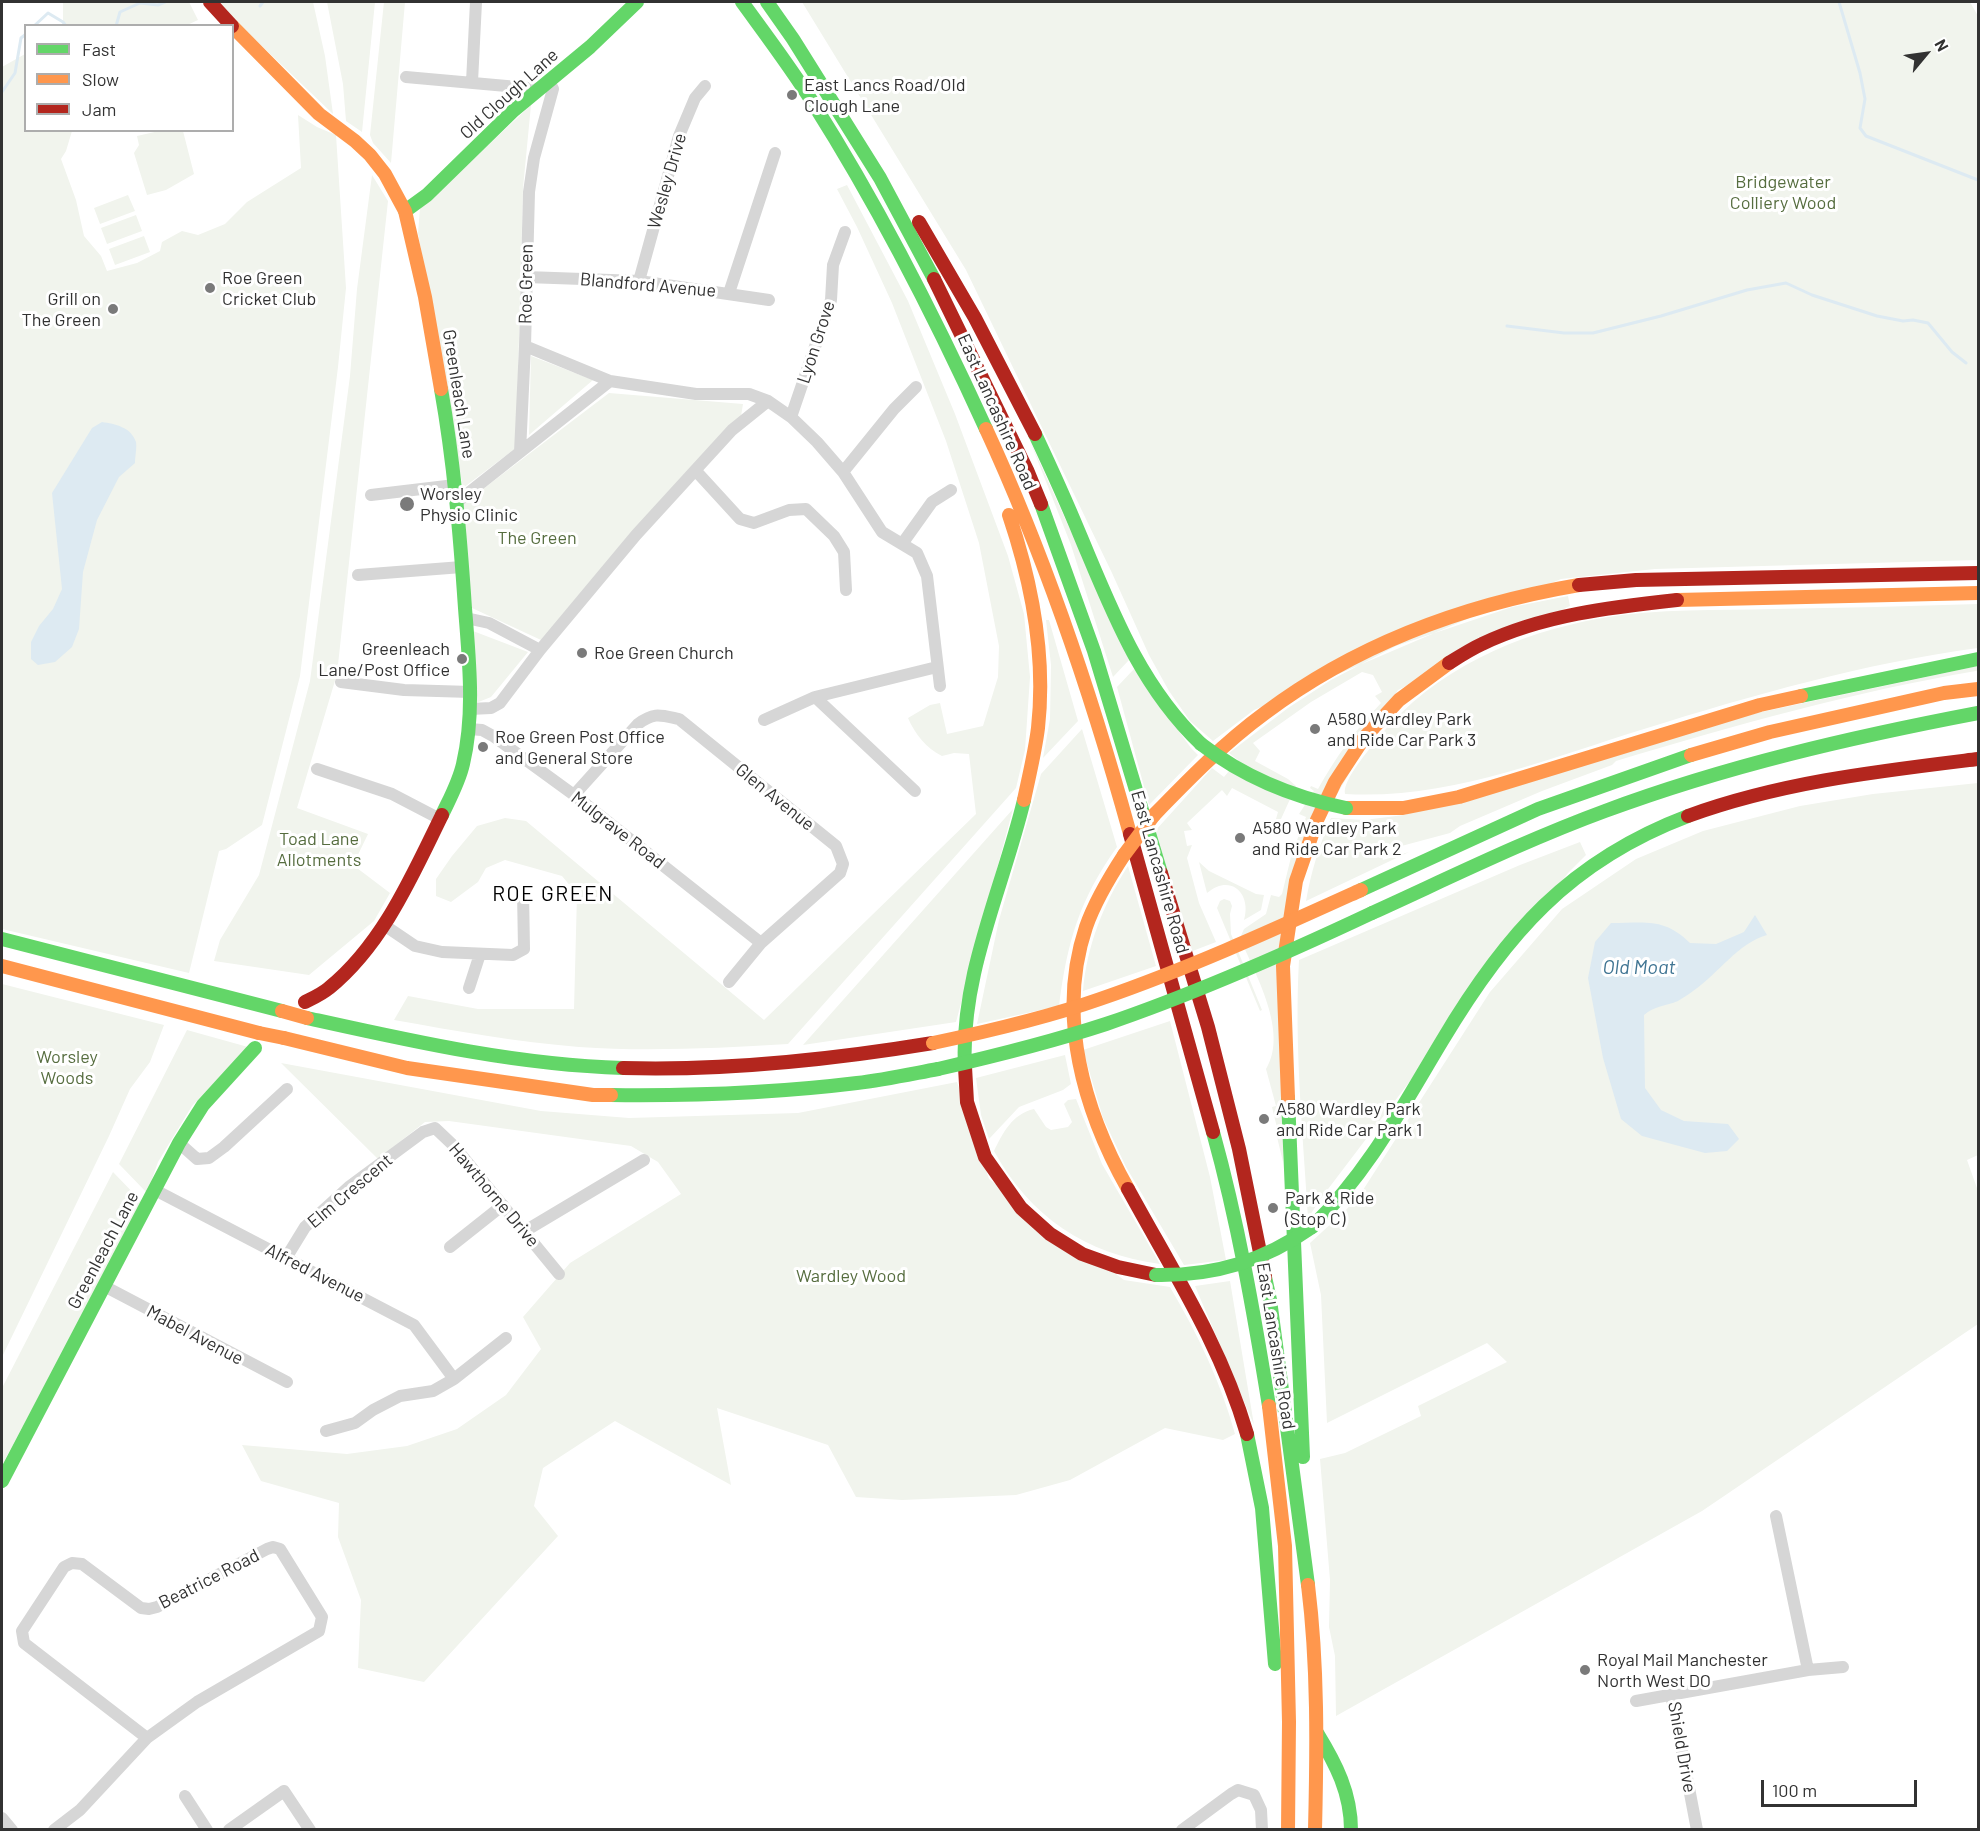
<!DOCTYPE html>
<html>
<head>
<meta charset="utf-8">
<style>
	body { margin:0 }
	#map { position:relative; width:1980px; height:1831px; overflow:hidden; background:#fff; font-family:Barlow,sans-serif }
	canvas { display:block }
	.frame { position:absolute; inset:0; border:3px solid #323232; pointer-events:none }
	.legend { position:absolute; left:24px; top:24px; width:210px; height:108px; box-sizing:border-box; background:#fff; border:2px solid #adadad; margin:0; padding:8px 10px; list-style:none; font-size:18px; color:#323232 }
	.legend li { display:flex; align-items:center; gap:12px; height:30px }
	.legend b { width:30px; border:2px solid #adadad }
	.north { position:absolute; left:1896px; top:24px; width:60px; height:60px; -webkit-text-stroke:4px #fff; paint-order:stroke; rotate:61deg; font-size:16px; font-weight:700; line-height:24px; text-align:center; color:#323232 }
	.north::after { content:''; display:block; margin:auto; width:21px; height:27px; background:#323232; clip-path:polygon(50% 0,100% 100%,50% 72%,0 100%) }
	.scale { position:absolute; left:1761px; top:1780px; width:156px; height:27px; box-sizing:border-box; border:3px solid #323232; border-top:0; padding-left:8px; font-size:18px; line-height:21px; white-space:nowrap; color:#323232; -webkit-text-stroke:4px #fff; paint-order:stroke }
</style>
</head>
<body>
<div id="map">
<canvas width="1980" height="1831"></canvas>
<div class="frame"></div>
<ul class="legend">
<li><b style="height:8px;background:#63d668"></b>Fast</li>
<li><b style="height:8px;background:#ff974d"></b>Slow</li>
<li><b style="height:8px;background:#b3261e"></b>Jam</li>
</ul>
<div class="north">N</div>
<div class="scale">100 m</div>
</div>
<script>
const ctx = document.querySelector('canvas').getContext('2d');
ctx.lineJoin = 'round';
function fill(path, color) { ctx.fillStyle = color; ctx.fill(path, 'evenodd'); }
function stroke(path, color, width, dash) { ctx.strokeStyle = color; ctx.lineWidth = width; ctx.lineCap = dash ? 'butt' : 'round'; ctx.setLineDash(dash || []); ctx.stroke(path); }
function drawText(font, color, halo, rows, align = 'center') {
  ctx.font = font + ' Barlow,sans-serif'; ctx.lineWidth = 6; ctx.setLineDash([]); ctx.textBaseline = 'middle'; ctx.strokeStyle = halo; ctx.fillStyle = color; for (const [text, x, y, turn = 0] of rows) {
    ctx.save(); ctx.translate(x, y); ctx.rotate((+turn || 0) * Math.PI / 180); ctx.textAlign = isNaN(turn) ? turn : align; if (halo) ctx.strokeText(text, 0, 0); ctx.fillText(text, 0, 0); ctx.restore();
  }
}
fill(new Path2D(`
	M63,2H189L198,20L185,26L63,25Z
	M216,2H313L325,56L333,114Z
	M327,2H375L362,132L346,121L343,84Z
	M384,2H405L391,163L373,143L370,135Z
	M802,2H1970L1978,16V560L1655,569L1561,579L1254,710L1213,741L1190,721L1169,691L1149,655L1112,573L966,270Z
	M25,54L26,130L72,131L66,151L61,159L76,200L84,236L101,256L107,271L137,263L160,251L162,242L182,231L198,235L225,224L247,202L301,168L298,115L317,127L336,135L346,288L338,367L300,676L262,825L226,849L219,851L189,973L2,929V67Z
	M531,105L523,188L516,448L463,488L418,233L420,209Z
	M159,131H183L194,174L166,190L147,195L134,153L139,145L137,136Z
	M372,175L388,201L337,674L297,808L368,834L353,865L390,893L374,921L309,975L214,961L220,940L259,875L310,681L350,376L357,289Z
	M847,185L908,301L955,414L1008,556L1024,614L1030,677L1025,750L1016,788L788,1044C718,1048 649,1052 579,1047C517,1042 456,1031 394,1020L408,996L478,1009H574L577,894L562,876L505,860L486,868L478,882L451,902L436,896V879L452,856L477,826L505,818L526,821L764,1020L976,814L969,754L954,753L942,756C926,748 915,734 908,718L930,705L940,703L947,734L983,726L998,677L999,646L979,543L946,441L892,303L857,227L837,189Z
	M128,195L135,211L100,224L94,208Z
	M136,215L142,231L107,244L101,228Z
	M144,236L150,252L115,265L109,249Z
	M531,356L593,380L529,435Z
	M609,393L743,404L741,416L541,640L472,608L462,505Z
	M1030,441L1129,660L1113,677L1071,545Z
	M1568,596L1570,606L1398,690L1291,873L1283,1162L1277,1137L1279,1136L1272,1107L1276,1106L1266,1069C1289,1032 1255,974 1240,938L1244,929L1266,914L1271,895L1279,897L1282,894L1292,853L1306,817L1299,814L1314,791L1310,788L1311,786L1318,789C1335,758 1356,729 1381,703L1375,696L1382,692L1373,675L1362,672L1311,702L1253,743L1260,751L1255,761L1288,779L1296,786L1281,819H1276L1278,812L1232,788L1227,796L1222,790L1187,823L1192,830L1184,831L1187,846L1192,845L1187,858L1199,903L1216,942L1190,952L1155,831L1212,768L1224,777L1238,760L1229,753L1288,708L1331,680L1396,646L1512,607Z
	M1978,604V648C1865,663 1753,695 1644,729C1547,759 1448,800 1345,794C1342,780 1370,749 1379,737C1435,669 1517,633 1602,618C1659,608 1717,611 1774,609C1842,608 1910,606 1978,604Z
	M1046,620H1049L1078,721L1043,758L1050,719L1051,665Z
	M473,631L528,652L491,697L476,703Z
	M1978,666V670L1976,671C1853,692 1735,725 1616,761L1612,765L1542,791L1460,826L1450,833L1394,848H1380L1383,860L1409,852L1306,901C1311,872 1319,846 1331,818L1364,820L1404,815L1757,713Z
	M1134,669L1191,748L1198,755L1149,805L1117,687Z
	M1082,729L1117,847C1079,900 1067,943 1059,1006L977,1024L999,920L1041,774Z
	M1978,783V1155L1967,1160L1978,1191V1324L1702,1511L1336,1716L1335,1656L1329,1627L1330,1580L1320,1459L1345,1453L1421,1416L1418,1406L1507,1362L1487,1343L1327,1423L1321,1295L1310,1243L1346,1210L1363,1190L1490,992L1562,909L1636,859L1703,831L1800,806L1873,794Z
	M1013,809L956,1022L803,1045Z
	M1580,842L1586,855L1568,873L1322,1197L1308,1218C1303,1133 1294,1046 1299,960L1520,865Z
	M1199,862L1209,871L1256,894L1264,895L1261,910L1244,920C1252,893 1230,873 1207,893Z
	M1128,866L1156,966L1083,991C1087,946 1103,904 1128,866Z
	M1224,899L1230,901L1232,906L1230,914L1231,934L1262,1010L1260,1011L1217,908L1220,901Z
	M2,984L164,1025L150,1062L130,1089L109,1136L2,1357Z
	M1170,1021L1210,1177L1226,1260L1184,1265L1126,1167L1103,1118L1083,1050Z
	M187,1030L248,1047L192,1106L158,1162L147,1193L119,1164Z
	M1065,1055L1071,1084L1063,1090L1019,1107L989,1139L981,1115L976,1078Z
	M281,1063L541,1111L629,1118L798,1113L957,1082L989,1179L1124,1280L1170,1287C1197,1333 1221,1382 1235,1434L1223,1440L1165,1428L1070,1480L1016,1495L902,1500L856,1497L828,1445L717,1408L731,1485L615,1421L543,1468L534,1506L558,1536L424,1682L358,1668L361,1600L338,1537L339,1503L261,1481L242,1445L347,1454L407,1446L457,1429L506,1395L541,1349L523,1317L570,1263L681,1194L658,1162L631,1146L449,1121L425,1122L378,1159Z
	M1076,1099L1102,1164L1160,1264C1086,1254 1030,1217 994,1151C1003,1133 1012,1114 1034,1109L1046,1127L1051,1130L1068,1127L1072,1122L1064,1104L1068,1100Z
	M113,1172L143,1203L2,1465V1388Z
	M1230,1281L1254,1425L1195,1286Z`), '#f1f4ed');
fill(new Path2D(`
	M102,422C115,424 131,427 136,442C137,448 135,457 135,463L119,477L97,520L83,572L79,629L72,647L55,662L38,665L31,659V642L39,626L53,609L62,589L52,493L92,428Z
	M1755,915L1767,935C1738,943 1718,974 1693,991C1689,994 1683,998 1678,1001C1666,1006 1654,1006 1644,1015L1645,1088L1661,1110L1684,1121L1728,1124L1739,1139L1727,1151L1705,1153L1642,1136L1621,1119L1603,1058L1588,978L1595,942L1611,923C1645,923 1664,917 1690,943L1716,944L1744,932Z`), '#ddeaf2');
stroke(new Path2D(`
	M1839,2L1860,73L1865,99L1860,128L1866,136L1978,180
	M260,6L263,2
	M34,26L48,13L63,22L66,26
	M116,26L120,12L140,3L158,5L165,2
	M2,92L15,73L21,38L26,34
	M1507,326L1564,333H1593L1661,316L1747,290L1786,283L1812,295L1877,316L1903,321L1913,320L1928,323L1952,352L1966,363`), '#ddeaf2', 3);
stroke(new Path2D(`
	M406,77L540,89
	M549,81L553,89L534,158L529,192L525,346L610,381L696,394H749L768,401L791,417L817,442L843,472L882,532L917,553L927,576L940,686
	M472,82L476,2
	M526,277L639,281L769,300
	M639,281L679,136L695,98L705,86
	M729,293L775,153
	M791,417L831,300L833,265L845,232
	M520,452L525,346
	M696,471L740,519L754,523L789,510L806,509L834,536L844,552L846,590
	M843,472L894,409L916,387
	M371,495L455,485
	M457,502L610,381
	M902,544L932,502L951,490
	M358,575L462,567
	M466,618L489,623L540,650
	M341,682L404,690L471,692
	M815,697L915,791
	M470,709L491,708L500,703L540,650L636,535L732,430L768,401
	M764,720L815,697L937,667
	M469,729L482,730L493,736L574,795L761,943
	M317,769L392,794L440,819
	M574,795L638,724C654,712 660,715 679,719L836,846L843,864L840,873L761,943L729,982
	M384,925L415,946L442,952L513,955L524,949L523,891
	M469,988L480,954
	M179,1143L197,1159L209,1158L224,1147L287,1089
	M155,1190L414,1325L454,1379
	M525,1231L644,1160
	M450,1247L503,1205
	M286,1258L305,1227L350,1186L423,1132L435,1128L454,1146L559,1274
	M104,1286L287,1382
	M326,1431L355,1423L373,1410L400,1396L433,1391L454,1379L506,1338
	M1776,1516L1808,1670
	M1671,1694L1697,1830
	M1636,1701L1808,1670L1843,1667
	M185,1796L207,1830
	M2,1818L12,1830
	M54,1830L80,1810L147,1738L197,1702L319,1631L322,1617L280,1549L273,1547L267,1549L157,1607L149,1609L141,1608L82,1564L72,1563L64,1567L22,1631L24,1643L147,1738
	M229,1830L284,1791L310,1830
	M1182,1830L1231,1794L1238,1790L1254,1795L1261,1810L1262,1830`), '#d6d6d6', 12);
stroke(new Path2D(`
	M742,2C766,35 791,68 813,103C879,207 935,317 986,429
	M767,2L793,39L880,178L934,279
	M405,211L427,195L514,110L590,47L637,2
	M441,389C454,462 460,535 465,608C469,660 475,713 463,764C459,782 450,798 442,815
	M1035,434C1051,468 1066,501 1080,535C1112,611 1140,686 1201,744
	M1041,504L1094,651L1161,873
	M1801,696L1978,659
	M1361,890L1538,809L1691,755
	M1372,913C1449,878 1526,840 1605,811C1726,766 1852,737 1978,713
	M2,939L282,1011
	M307,1018C411,1041 516,1065 623,1068
	M965,1067C960,975 1003,888 1024,800
	M611,1095C693,1096 776,1093 857,1083C884,1080 911,1074 938,1069
	M1288,1098L1303,1457
	M1213,1132C1238,1222 1254,1314 1269,1406
	M1312,1227C1369,1171 1401,1109 1442,1041C1505,935 1569,861 1688,816
	M1265,1277L1270,1300L1308,1585
	M1247,1434L1262,1508L1275,1664
	M2,1481L179,1143L203,1105L255,1048
	M1317,1733C1336,1764 1351,1793 1351,1830`), '#63d668', 14);
stroke(new Path2D(`
	M232,26L319,114L355,141L370,155L385,174L405,211L425,297L441,389
	M986,429C1046,559 1092,696 1130,834
	M1009,515C1032,583 1046,656 1038,728C1035,752 1029,776 1024,800
	M1677,600L1978,593
	M1691,755L1770,732L1944,693L1978,689
	M1346,808H1403L1459,797L1760,705L1801,696
	M1154,815C1189,779 1224,743 1265,713C1357,644 1467,604 1579,585
	M1124,855C1109,878 1095,901 1086,927C1056,1016 1084,1111 1128,1189
	M2,966L259,1033
	M284,1038L407,1068L593,1095H611
	M1288,1098L1283,966L1296,881L1317,820L1335,782L1364,738L1399,700L1449,663
	M1269,1406L1285,1546L1289,1722L1288,1830
	M1308,1585C1318,1666 1317,1748 1315,1830`), '#ff974d', 14);
stroke(new Path2D(`
	M210,2L232,26
	M919,222L975,318L1035,434
	M934,279L1027,470L1041,504
	M1579,585L1636,580L1978,573
	M1449,663C1460,656 1471,649 1482,644C1542,615 1612,607 1677,600
	M1688,816C1781,782 1880,771 1978,759
	M1130,834L1213,1132
	M1161,873L1208,1027L1239,1149L1265,1277
	M305,1002C313,998 322,994 329,988C383,944 412,876 442,815
	M965,1067L967,1102L985,1157L1021,1208L1050,1234L1082,1254L1118,1267L1156,1275
	M623,1068C727,1071 830,1060 933,1043
	M1128,1189C1172,1270 1221,1345 1247,1434`), '#b3261e', 14);
stroke(new Path2D(`
	M1201,744C1245,778 1292,797 1346,808
	M938,1069C995,1056 1051,1042 1106,1024C1197,993 1285,954 1372,913
	M1156,1275C1215,1276 1264,1261 1312,1227`), '#63d668', 14);
stroke(new Path2D(`
	M1124,855L1154,815
	M282,1011L307,1018
	M259,1033L284,1038
	M933,1043C990,1031 1046,1018 1100,999C1190,968 1275,929 1361,890`), '#ff974d', 14);
for (const [x, y, r, color] of [
	[792,95,6,"#7a7a7a"],
	[210,288,6,"#7a7a7a"],
	[113,309,6,"#7a7a7a"],
	[407,504,8,"#7a7a7a"],
	[582,653,6,"#7a7a7a"],
	[462,659,6,"#7a7a7a"],
	[1315,729,6,"#7a7a7a"],
	[483,747,6,"#7a7a7a"],
	[1240,838,6,"#7a7a7a"],
	[1264,1119,6,"#7a7a7a"],
	[1273,1208,6,"#7a7a7a"],
	[1585,1670,6,"#7a7a7a"]
]) { const dot = new Path2D(); dot.arc(x, y, r, 0, 2 * Math.PI); ctx.fillStyle = color; ctx.fill(dot); stroke(dot, '#fff', 2); }
drawText('18px', '#323232', '#fff', [
	["East Lancs Road/Old",804,85],
	["Clough Lane",804,106],
	["Roe Green",222,278],
	["Cricket Club",222,299],
	["Grill on",101,299,"right"],
	["The Green",101,320,"right"],
	["Worsley",420,494],
	["Physio Clinic",420,515],
	["Greenleach",450,649,"right"],
	["Lane/Post Office",450,670,"right"],
	["Roe Green Church",594,653],
	["A580 Wardley Park",1327,719],
	["and Ride Car Park 3",1327,740],
	["Roe Green Post Office",495,737],
	["and General Store",495,758],
	["A580 Wardley Park",1252,828],
	["and Ride Car Park 2",1252,849],
	["A580 Wardley Park",1276,1109],
	["and Ride Car Park 1",1276,1130],
	["Park & Ride",1285,1198],
	["(Stop C)",1285,1219],
	["Royal Mail Manchester",1597,1660],
	["North West DO",1597,1681]
], 'left');
drawText('18px', '#323232', '#fff', [
	["Old Clough Lane",509,94,-42],
	["Wesley Drive",667,181,-74],
	["Roe Green",526,284,-89],
	["Blandford Avenue",648,285,5],
	["Lyon Grove",816,342,-72],
	["Greenleach Lane",459,394,81],
	["East Lancashire Road",997,412,66],
	["Glen Avenue",775,797,39],
	["Mulgrave Road",618,830,38],
	["East Lancashire Road",1160,872,74],
	["Elm Crescent",350,1191,-40],
	["Hawthorne Drive",494,1195,50],
	["Greenleach Lane",103,1250,-62],
	["Alfred Avenue",315,1273,27],
	["Mabel Avenue",195,1335,28],
	["East Lancashire Road",1276,1346,81],
	["Beatrice Road",209,1579,-27],
	["Shield Drive",1682,1747,80]
]);
drawText('18px', '#566d3f', '#fff', [
	["Bridgewater",1783,182],
	["Colliery Wood",1783,203],
	["The Green",537,538],
	["Toad Lane",319,839],
	["Allotments",319,860],
	["Worsley",67,1057],
	["Woods",67,1078],
	["Wardley Wood",851,1276]
]);
drawText('italic 20px', '#407593', '#fff', [
	["Old Moat",1639,967]
]);
ctx.letterSpacing = '1.5px';
drawText('21px', '#000', '#fff', [
	["ROE GREEN",553,894]
]);
ctx.letterSpacing = '0px';
</script>
</body>
</html>
